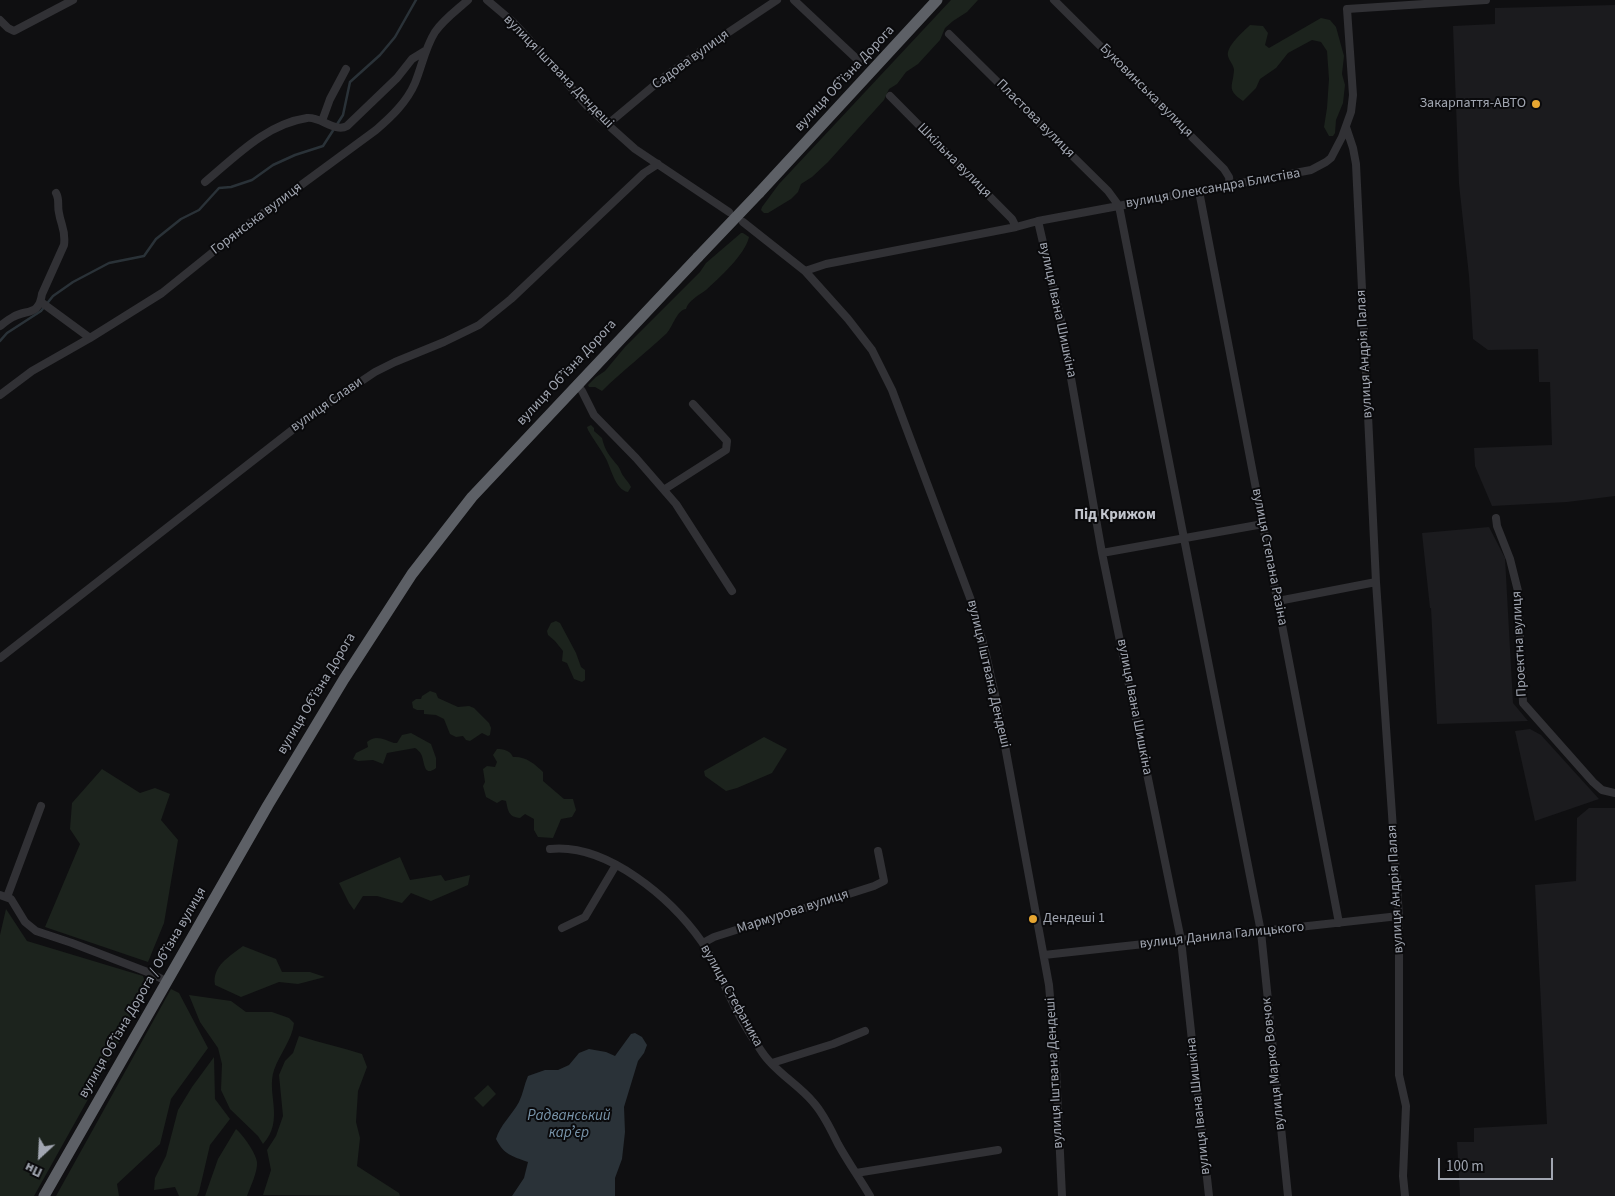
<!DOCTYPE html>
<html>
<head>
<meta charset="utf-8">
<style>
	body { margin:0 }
	#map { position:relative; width:1615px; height:1196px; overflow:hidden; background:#0f0f11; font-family:"Source Sans 3",sans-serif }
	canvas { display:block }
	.north { position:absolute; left:15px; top:1131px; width:50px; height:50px; -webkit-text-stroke:4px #0a0a0c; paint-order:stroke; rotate:205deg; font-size:14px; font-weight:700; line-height:20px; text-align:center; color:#a1a6b1 }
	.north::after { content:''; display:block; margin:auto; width:18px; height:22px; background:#a1a6b1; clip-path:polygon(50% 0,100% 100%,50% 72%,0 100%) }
	.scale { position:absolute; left:1438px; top:1158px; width:115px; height:22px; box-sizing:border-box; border:2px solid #a1a6b1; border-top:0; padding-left:6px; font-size:15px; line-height:18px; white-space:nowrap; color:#a1a6b1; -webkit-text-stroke:4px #0a0a0c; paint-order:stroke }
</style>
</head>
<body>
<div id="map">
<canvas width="1615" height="1196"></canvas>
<div class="north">Пн</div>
<div class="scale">100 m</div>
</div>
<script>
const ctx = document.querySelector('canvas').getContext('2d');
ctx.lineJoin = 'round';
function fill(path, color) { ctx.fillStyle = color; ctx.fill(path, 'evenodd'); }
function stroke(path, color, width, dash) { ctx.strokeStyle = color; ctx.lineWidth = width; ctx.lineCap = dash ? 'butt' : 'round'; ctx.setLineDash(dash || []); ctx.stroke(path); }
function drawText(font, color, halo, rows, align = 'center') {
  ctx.font = font + ' "Source Sans 3",sans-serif'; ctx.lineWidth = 4; ctx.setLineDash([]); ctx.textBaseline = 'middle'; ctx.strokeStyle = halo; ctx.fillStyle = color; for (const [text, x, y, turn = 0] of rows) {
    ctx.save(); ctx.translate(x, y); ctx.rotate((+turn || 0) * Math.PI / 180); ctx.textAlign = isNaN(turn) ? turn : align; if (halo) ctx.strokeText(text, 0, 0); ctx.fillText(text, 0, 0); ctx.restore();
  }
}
fill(new Path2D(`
	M1615,5V496L1567,502L1492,506L1475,466L1474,448L1552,445L1550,382H1539L1538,349L1488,350L1473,339L1469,276L1459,184L1453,26L1495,24V8Z
	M1489,527L1505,558L1513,703L1528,721L1437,724L1431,608H1430L1422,533Z
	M1530,729L1541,735L1599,799L1535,821L1515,731Z
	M1589,808H1615V1196H1460L1457,1142H1474V1128L1547,1124L1535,885L1576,881L1577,818Z`), '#1b1b1e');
fill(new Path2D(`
	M951,0H978L967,12L953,21L945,28L940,40L918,64L906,72L897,84L889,89L884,100L828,162L812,177L801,184L798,192L791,199L768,213H764L761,210L762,207L779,184Z
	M1321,18L1330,20L1336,27L1344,56L1342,74L1345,85L1343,103L1336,120L1335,133L1333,136H1329L1324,127L1327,108L1329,79L1327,51L1321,42L1312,40L1288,53L1276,68L1260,79L1256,88L1243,101C1226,89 1233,87 1234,70C1234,65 1229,61 1228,56C1226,46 1243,32 1250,25L1263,26L1268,33L1265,45L1269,48Z
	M741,233H743L749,237C745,255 719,278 706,290C699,295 688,301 686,309C677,310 673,326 667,333C646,353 623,370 602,391L595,387H589L588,385L596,377L605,371L625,347L700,272L706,263Z
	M591,425L594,428V431L602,438C605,451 609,455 618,466C621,470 621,474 624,477C627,481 629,483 631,487L628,492C615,490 611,467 605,457C600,448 593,439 588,430L587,427Z
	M556,621L560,623L576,653L581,667L585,670V680L582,682L574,679L567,663L562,661L563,651L555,641L548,635L547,631L551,623Z
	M430,691L436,693L438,698L458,707L469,706L474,708L489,723L491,728L490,735L488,736L482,733L470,741L466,740L463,736L456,737L450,734L444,719L436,715L424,714V710H417L413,708L412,702L416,699H421L422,696Z
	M411,733L431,744L436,758V768C423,778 425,761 421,754C420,752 417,749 415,748L387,753L383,764L373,760L358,761L353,759L356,753L368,747L367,742C376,734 385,740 394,743H397L402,735Z
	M764,737L787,749L772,773L737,788L726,791L705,776L704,771Z
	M497,749C503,749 510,750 513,757C525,756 534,763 543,772V781L564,799H573L576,810L572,817L561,819L553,838L538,837L534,830V819L525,814L520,818C508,817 508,810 506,801L502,800L497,803L486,797L483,786L485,782L483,769L487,766L495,767L497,762L493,755Z
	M102,769L140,793L155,788L170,794L161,820L178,840L164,923L148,962L45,927L80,844L70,829L72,803Z
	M400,857L410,880L441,875L445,881L470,875L468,885L431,901L411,893L402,903L377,896H363L354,910L349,903L339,883Z
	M6,909L27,941L143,976L147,988L106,1067L34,1196H0V935Z
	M243,946L276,959L282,972H310L325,977L298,984L279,982L241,997L215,985C212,966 229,957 243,946Z
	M171,989L179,993L208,1048L171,1099L160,1144L117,1184L119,1196H56Z
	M189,995L231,1001L246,1012H272L289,1018L294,1023C292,1040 280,1053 274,1070C266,1094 285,1120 263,1144L258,1136L230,1109L221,1090L222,1064L218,1048L200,1022Z
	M299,1036C320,1043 341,1047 362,1054L367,1067L358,1091L356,1122L360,1138L357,1166L399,1193L400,1196L263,1195L271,1170L267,1150L276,1136L283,1116L279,1075L285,1061L293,1053Z
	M214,1057L215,1099L230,1119L210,1145L199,1192L197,1196H179L175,1187L154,1190L155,1178L166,1156L178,1110L192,1087Z
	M488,1085L496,1094L483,1107L474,1098Z
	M236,1129C243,1135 256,1153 257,1162C258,1171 250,1188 247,1196H205L218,1159Z`), '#1c231d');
fill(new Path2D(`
	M635,1033L642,1037L647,1045L644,1053L638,1061L624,1107L625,1132L622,1159L615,1178V1196H512L524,1178L528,1162C512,1156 504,1155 496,1139C500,1125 512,1115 519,1102C523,1094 524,1085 528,1076L545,1070H558L569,1065L579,1053L589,1049L606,1052L615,1056L631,1034Z`), '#2a3238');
stroke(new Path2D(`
	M0,341L7,333L41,311L53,296L73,282L109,263L144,256L156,239L181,219L199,210L219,188L231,187L252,180L273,165L295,155L323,146L343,115L350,82L380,55L395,37L416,0`), '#2a3238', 2.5);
stroke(new Path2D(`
	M487,0L513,22L526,36L588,107L635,149L729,212
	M794,0L860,62
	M1054,0L1224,169L1229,177L1230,186
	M0,20L8,28L14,31L73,0
	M949,34L1108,191L1119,206L1261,932L1288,1196
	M890,96L1012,219L1016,227
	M322,121L330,99L346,69
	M608,124L663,78L705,48L777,0
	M1346,127L1353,148L1356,164L1376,582L1399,916V1075L1406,1106L1403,1176L1405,1196
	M205,182C235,157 266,124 307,118C320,116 335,133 347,126L397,78L412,59L425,51
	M1199,191L1339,923
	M1038,221L1060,316L1102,553L1181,940L1209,1196
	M743,222L805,271L848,319L872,350L892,390L972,603L985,650L998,708L1049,985L1056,1068L1062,1196
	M805,271L826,264L1016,227L1038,221L1311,170L1326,162L1331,158L1342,137L1351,112L1353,95L1347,9L1486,0
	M41,302L90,338
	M0,326C4,323 9,319 13,317C27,309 39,316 42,294L64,245C66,230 61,226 59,213C57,206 60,200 56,193
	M577,384L582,391L594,415L636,458L676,504L732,591
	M0,395L32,371L90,338L162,293L244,227L376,130C391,117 407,102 415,83C422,66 425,48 435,32C444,19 457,10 468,0
	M665,489L726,450L727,441L693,404
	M1496,518L1497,526L1510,559L1518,591L1523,703L1593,782L1602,790L1615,793
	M1102,553L1263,524
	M1278,601L1376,582
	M0,658L314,413L375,372L395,362L444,342L479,325L511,299L644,173L658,164
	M550,849C607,843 671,898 702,942C715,961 723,983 733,1003C741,1020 751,1036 762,1052C775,1072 798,1084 813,1102C824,1114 831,1130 838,1144C848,1162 860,1179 870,1196
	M0,895L11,899L25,922L36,931L72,943L150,973L166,981
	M7,897L41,806
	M562,928L585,917L616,865
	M703,943L714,937L874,886L884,881L878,851
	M1044,955L1399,916
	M772,1063L833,1044L865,1031
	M856,1173L998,1150`), '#313135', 8);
stroke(new Path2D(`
	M759,193L937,0
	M44,1196L268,805L344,679L412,574L472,497L698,257`), '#5d6066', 11);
stroke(new Path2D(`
	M698,257L759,193`), '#5d6066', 11);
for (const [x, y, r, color] of [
	[1536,104,5,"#e7a631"],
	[1033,919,5,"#e7a631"]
]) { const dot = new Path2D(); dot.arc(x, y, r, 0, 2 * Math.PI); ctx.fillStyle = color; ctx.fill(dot); stroke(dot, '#0a0a0c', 2); }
drawText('14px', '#a1a6b1', '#0a0a0c', [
	["Садова вулиця",691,60,-36],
	["вулиця Іштвана Дендеші",558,72,46],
	["вулиця Обʼїзна Дорога",845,79,-47],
	["Буковинська вулиця",1146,91,45],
	["Пластова вулиця",1035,119,45],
	["Шкільна вулиця",954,161,45],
	["вулиця Олександра Блистіва",1213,189,-10],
	["Горянська вулиця",257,219,-37],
	["вулиця Івана Шишкіна",1057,310,78],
	["вулиця Андрія Палая",1365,354,-93],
	["вулиця Обʼїзна Дорога",567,373,-47],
	["вулиця Слави",327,405,-35],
	["вулиця Степана Разіна",1269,557,79],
	["Проектна вулиця",1520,644,-93],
	["вулиця Іштвана Дендеші",988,674,77],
	["вулиця Обʼїзна Дорога",317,694,-59],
	["вулиця Івана Шишкіна",1134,707,79],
	["вулиця Андрія Палая",1396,889,-93],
	["Мармурова вулиця",793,912,-18],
	["вулиця Данила Галицького",1222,936,-6],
	["вулиця Обʼїзна Дорога / Обʼїзна вулиця",143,993,-60],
	["вулиця Стефаника",731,996,61],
	["вулиця Марко Вовчок",1274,1064,-96],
	["вулиця Іштвана Дендеші",1055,1073,-93],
	["вулиця Івана Шишкіна",1199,1106,-96]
]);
drawText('14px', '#a1a6b1', '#0a0a0c', [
	["Закарпаття-АВТО",1526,104],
	["Дендеші 1",1043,919,"left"]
], 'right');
drawText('bold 15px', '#c2c5cd', '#0a0a0c', [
	["Під Крижом",1115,516]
]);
drawText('italic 15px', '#7995ab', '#0a0a0c', [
	["Радванський",569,1117],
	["карʼєр",569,1134]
]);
</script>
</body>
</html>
